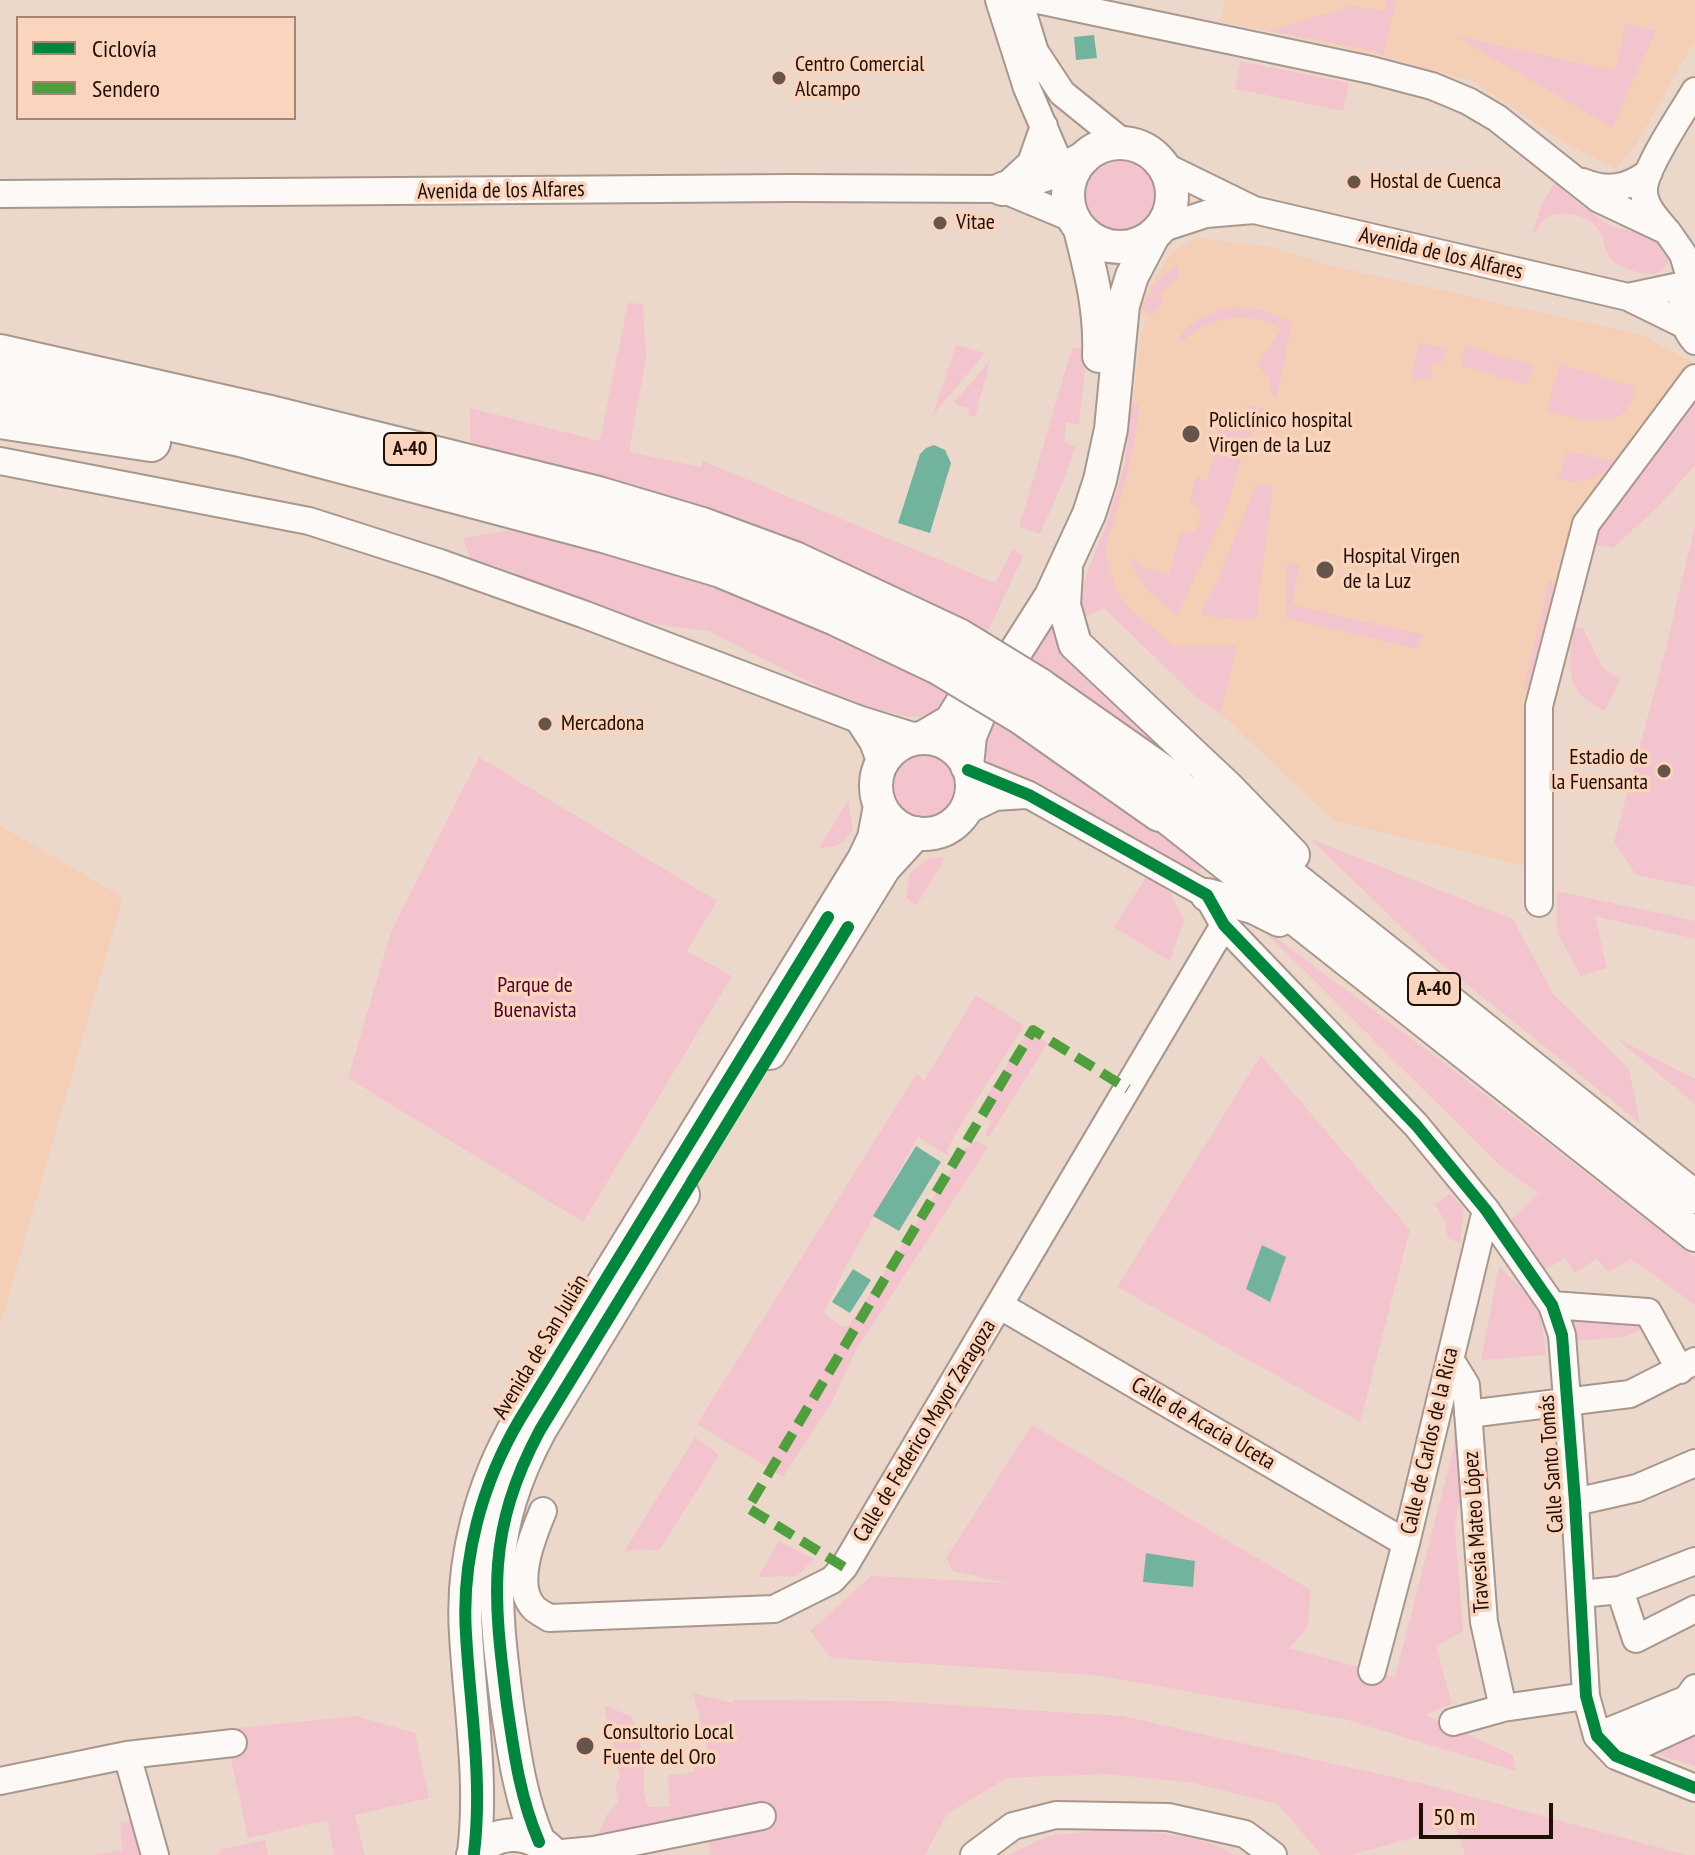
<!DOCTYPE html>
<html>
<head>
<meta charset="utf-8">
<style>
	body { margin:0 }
	#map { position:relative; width:1695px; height:1855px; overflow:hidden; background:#ecd8cb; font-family:"PT Sans Narrow",sans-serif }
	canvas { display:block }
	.legend { position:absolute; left:16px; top:16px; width:280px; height:104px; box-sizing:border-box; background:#fad4bd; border:2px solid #a28573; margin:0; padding:10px 14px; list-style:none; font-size:24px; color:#1f0f05 }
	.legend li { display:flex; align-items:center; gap:16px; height:40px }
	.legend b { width:40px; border:2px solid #a28573 }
	.scale { position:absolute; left:1419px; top:1803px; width:134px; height:36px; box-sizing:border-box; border:4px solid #1f0f05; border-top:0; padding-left:10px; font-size:24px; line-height:28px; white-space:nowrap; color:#1f0f05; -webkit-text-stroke:6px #fad4bd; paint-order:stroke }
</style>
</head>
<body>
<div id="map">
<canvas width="1695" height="1855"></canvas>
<ul class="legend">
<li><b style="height:10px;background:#00873e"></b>Ciclovía</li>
<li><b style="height:10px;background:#4fa03d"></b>Sendero</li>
</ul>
<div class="scale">50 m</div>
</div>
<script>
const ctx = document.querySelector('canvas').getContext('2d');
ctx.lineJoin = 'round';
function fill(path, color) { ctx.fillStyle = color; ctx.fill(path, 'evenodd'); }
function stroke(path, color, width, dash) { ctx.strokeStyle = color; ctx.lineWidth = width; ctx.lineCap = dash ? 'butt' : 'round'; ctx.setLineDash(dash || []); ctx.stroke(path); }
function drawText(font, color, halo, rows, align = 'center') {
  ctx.font = font + ' "PT Sans Narrow",sans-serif'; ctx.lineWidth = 7; ctx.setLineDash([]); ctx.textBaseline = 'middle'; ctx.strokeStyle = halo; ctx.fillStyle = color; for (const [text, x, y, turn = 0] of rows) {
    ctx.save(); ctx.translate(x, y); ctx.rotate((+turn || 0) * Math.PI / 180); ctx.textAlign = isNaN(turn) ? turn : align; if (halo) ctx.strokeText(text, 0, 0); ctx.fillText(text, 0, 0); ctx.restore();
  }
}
fill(new Path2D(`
	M1225,0H1695V40L1637,143L1616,169L1568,145L1473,81L1383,56L1220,21Z
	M1197,238L1270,247L1332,266L1642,335L1692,362L1575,513L1526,716L1531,867L1334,821L1220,713L1196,697L1133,633L1098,548L1125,475L1141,332L1147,317L1140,314L1143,299L1164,263L1177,248Z
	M0,826L123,897L0,1326Z`), '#f4ceb5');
fill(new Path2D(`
	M1386,0H1396L1383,56L1376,51L1269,31L1352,6L1384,11Z
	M1626,23L1656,31L1612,127L1455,36L1615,71Z
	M1240,61L1349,83L1343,111L1235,89Z
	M1081 194a37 37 0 1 1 74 0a37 37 0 1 1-74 0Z
	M1554,184L1562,186L1575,201L1609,225L1656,238L1671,257C1668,262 1665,269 1659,272C1647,278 1620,268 1611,259C1604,251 1605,239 1599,230C1588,215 1556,206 1542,222C1539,225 1538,229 1536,233L1532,232L1543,202Z
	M1178,264L1179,276L1158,295L1163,302L1152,314L1141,308C1149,290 1161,275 1178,264Z
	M628,303L643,304L646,358L629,452L701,467L703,461L995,583L1013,548L1023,557L986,635L470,442V408L600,441Z
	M1225,308L1259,309L1292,322L1277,397L1272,396L1270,379L1258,365L1281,329C1246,308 1212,317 1182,341L1178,337L1199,318Z
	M1419,343L1447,348L1441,363H1433L1430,380L1413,379L1412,371Z
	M956,345L985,353L932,416Z
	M1466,346L1534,366L1527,385L1461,365Z
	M1072,348L1087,349L1079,425L1067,422L1064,441L1075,447L1064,480L1040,534L1019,527Z
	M990,361L975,417L969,415L968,408L959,406L954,402Z
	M1560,364L1635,387C1628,437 1579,418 1546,411Z
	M1695,399V465L1658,507L1613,548L1596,545L1599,526Z
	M1131,404L1140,405L1134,445L1124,487L1105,550L1116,591L1128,607L1173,646H1237L1220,713L1196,697L1105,609L1084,617L1080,592L1109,517L1125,462Z
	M1248,405L1269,410L1264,426L1256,425L1245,444L1228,506L1177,616C1154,598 1139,585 1130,557L1145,568L1169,574L1182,530L1188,534L1194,533L1202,520L1199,514L1201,509L1190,503L1196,476L1207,482L1222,411L1242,414Z
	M1567,451L1615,461C1600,480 1580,485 1558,479Z
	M1262,483L1273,487L1256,619L1248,621L1200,615L1221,572L1256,485Z
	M1695,525V887L1636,875L1614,842L1665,652Z
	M518,529L763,593L942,675L949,693L931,716L909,717L851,703L708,631L653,624L574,601L522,581L514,572L470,558L463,538Z
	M1287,563L1300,565L1291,605L1424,635L1418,649L1286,618Z
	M1552,581L1554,584L1529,687L1525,690L1524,686L1549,582Z
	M1054,605L1225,800L1024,652Z
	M1574,627L1583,628L1602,667L1620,680L1605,711C1562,691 1569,667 1574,627Z
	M989,707L1203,860L1198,876L992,768C980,751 982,726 989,707Z
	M887 785a37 37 0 1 1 74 0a37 37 0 1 1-74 0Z
	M479,757L717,901L687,951L732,976L583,1222L348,1078L391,932Z
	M848,800L853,830C843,844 837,848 819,848Z
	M1311,839L1513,919L1553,994L1629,1069L1640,1123L1429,954Z
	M946,857L916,906L906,897L910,873L928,859Z
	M1146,877L1171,893L1184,920L1170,961L1114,927Z
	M1557,891L1695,921V939L1595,916L1607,968L1581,976L1557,933Z
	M1256,923L1439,1059L1695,1258V1305L1631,1259L1608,1272L1597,1259L1575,1273L1565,1258L1543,1271L1511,1220L1538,1193L1498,1164Z
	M976,995L1024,1026L961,1124L947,1150L950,1157L918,1137L844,1270L824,1313L842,1327L849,1325L965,1149L975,1141L988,1147L856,1350L832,1402L783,1477L697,1424L917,1073L924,1081Z
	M1029,1030L1048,1043L989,1137L985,1135L991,1121L977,1111Z
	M1616,1038L1695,1079V1104Z
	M1261,1055L1410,1230L1360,1422L1117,1287Z
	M1450,1193L1464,1209L1460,1243L1447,1238L1446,1223L1435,1204Z
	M1499,1266L1539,1306L1546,1355L1481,1360Z
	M1570,1318L1642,1324L1643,1329L1625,1337L1575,1341Z
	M1032,1425L1311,1590L1308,1627L1289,1648L1395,1677L1458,1431L1467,1504L1458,1505L1455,1528L1463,1631L1436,1646L1452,1704L1425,1715L1513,1755L1516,1771L1343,1719L1095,1675L831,1658L810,1631L871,1576L1007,1583L953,1571L946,1558Z
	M695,1437L719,1455L659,1551L641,1549L624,1552Z
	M779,1541L814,1559L797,1576L758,1577Z
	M693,1693L733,1703V1700L890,1701L1122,1716L1432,1786L1687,1855H1465L1455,1826L1351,1855H1321L1278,1804L1194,1783L1108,1774L1006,1778L947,1814L925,1855H711L707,1839L642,1855H615L594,1843L607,1815L619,1800L615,1787L620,1777L604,1705L632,1717L644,1758V1793L648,1807L670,1806L668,1775L695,1772L691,1758L708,1751Z
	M356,1716L415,1733L429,1798L355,1815L365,1855H334L327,1820L248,1838L229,1750L237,1728Z
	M1695,1737V1766L1653,1753Z
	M134,1820L139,1855H95L122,1850L120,1822Z
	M1112,1829C1154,1833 1199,1833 1235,1855H1008L1048,1836Z
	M265,1840L268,1855H220L219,1850Z`), '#f3c4cd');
fill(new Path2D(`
	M1094,35L1097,58L1076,60L1074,37Z
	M934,445L945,450L951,463L930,533L898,523L920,454L926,448Z
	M916,1146L941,1162L899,1231L873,1216Z
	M1262,1245L1286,1257L1270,1302L1246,1289Z
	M853,1269L871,1280L850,1313L832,1302Z
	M1146,1553L1195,1561L1193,1587L1143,1582Z`), '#72b39e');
const minor = new Path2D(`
	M999,0L1027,88L1069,186
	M1019,0L1035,52L1062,93L1125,144
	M1038,0L1371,70L1432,86L1468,101L1497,118L1599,199L1667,231L1683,254L1691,281
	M1162,165L1254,210L1628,297L1685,325
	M1583,182C1607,192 1628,189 1649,172
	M1005,187L1031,163L1044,126
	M0,194L791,188L1002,189L1074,219
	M1160,229L1206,214L1254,210
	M1665,229C1656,218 1644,206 1644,191C1643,169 1683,112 1695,91
	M1695,276C1678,296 1678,321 1695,341
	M1628,297L1689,284
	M0,461L309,521L440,563L583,614L858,719L919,738
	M858,719L873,742L881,763
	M968,770L1029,795L1207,895L1224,925L1416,1125L1486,1210L1552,1305L1562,1335L1575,1502L1586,1696L1597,1736L1616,1756L1695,1788
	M964,812L995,797L1025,795
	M1539,903V706L1586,524L1695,378
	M999,1305L1406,1543
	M1552,1305L1648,1312L1680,1370
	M1450,1359L1466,1385L1484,1622L1503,1708
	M1468,1414L1630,1394L1695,1361
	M1575,1502L1637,1488L1695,1463
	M543,1511C533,1535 512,1585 534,1608C538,1612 545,1615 549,1618L774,1609L832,1580L844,1567L1224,925
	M1620,1590L1636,1639L1695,1609
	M1581,1594L1620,1590L1695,1561
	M1372,1671L1406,1543L1486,1210
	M1453,1722L1503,1708L1586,1696
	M1597,1736L1687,1699L1695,1688
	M127,1755L155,1855
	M1616,1756L1695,1720
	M0,1781L127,1755L233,1743
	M552,1854L594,1850L762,1816
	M974,1855L1013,1826L1056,1815L1168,1817L1245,1834L1273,1855`);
const major = new Path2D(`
	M1068 195a52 52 0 1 1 104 0a52 52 0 1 1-104 0Z
	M1002,189L1063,169L1084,158
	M1080,229C1091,272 1101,311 1099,356
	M1066,571L1064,605L1075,644L1227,787L1293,855
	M922,738L951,721L975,682
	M876 786a48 48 0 1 1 96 0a48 48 0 1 1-96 0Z
	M967,766L970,736L985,700L1051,596L1089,514L1100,480L1111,429L1123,305L1132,276L1153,236
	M1172,781L1695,1197
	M1160,812L1695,1235
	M1207,895L1253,907L1279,920
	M770,1053L884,868L916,833
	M539,1842C520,1798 514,1753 507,1705C493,1596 486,1531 540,1430L683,1195
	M474,1853C483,1780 470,1707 466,1634C461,1560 482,1483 520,1419L864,859L874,838L880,806
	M473,1855C494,1830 528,1828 551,1852`);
const highway = new Path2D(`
	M0,354L270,415L598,496L702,527L794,561L958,638
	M0,384L240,437L607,534L721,568L836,616L939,665
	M0,419L151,442
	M1038,687L1172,781
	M1022,715L1160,812`);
stroke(minor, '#a7978c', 30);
stroke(major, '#a7978c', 36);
stroke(highway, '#a7978c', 42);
stroke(minor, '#fcf9f7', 26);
stroke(major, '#fcf9f7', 32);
stroke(highway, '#fcf9f7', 38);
const highwayBridge = new Path2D(`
	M958,638L1038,687
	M939,665L1022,715`);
stroke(highwayBridge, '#a7978c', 42, []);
stroke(highwayBridge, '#fcf9f7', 38);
stroke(new Path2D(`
	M844,1567L748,1508L1033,1030L1128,1089`), '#4fa03d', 10, [20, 10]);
stroke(new Path2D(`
	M968,770L1029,795L1207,895L1224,925L1416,1125L1486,1210L1552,1305L1562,1335L1575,1502L1586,1696L1597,1736L1616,1756L1695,1788
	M539,1842C520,1798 514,1753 507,1705C493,1596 486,1531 540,1430L848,927
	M474,1853C483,1780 470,1707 466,1634C461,1560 482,1483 520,1419L828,917`), '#00873e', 12);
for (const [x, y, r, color] of [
	[779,78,8,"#67554a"],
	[1354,182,8,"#67554a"],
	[940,223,8,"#67554a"],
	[1191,434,10,"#67554a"],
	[1325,570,10,"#67554a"],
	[545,724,8,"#67554a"],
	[1664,771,8,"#67554a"],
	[585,1746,10,"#67554a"]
]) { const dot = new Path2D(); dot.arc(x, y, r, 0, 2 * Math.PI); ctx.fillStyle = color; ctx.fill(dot); stroke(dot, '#fad4bd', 3); }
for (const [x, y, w] of [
	[410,449,52],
	[1434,989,52]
]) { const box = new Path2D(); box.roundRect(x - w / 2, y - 16, w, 32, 6); ctx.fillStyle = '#fad4bd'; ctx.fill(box); stroke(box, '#1f0f05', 2); }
drawText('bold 20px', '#1f0f05', null, [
	["A-40",410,449],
	["A-40",1434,989]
]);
drawText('22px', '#1f0f05', '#fad4bd', [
	["Centro Comercial",795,65],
	["Alcampo",795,90],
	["Hostal de Cuenca",1370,182],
	["Vitae",956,223],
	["Policlínico hospital",1209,421],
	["Virgen de la Luz",1209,446],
	["Hospital Virgen",1343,557],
	["de la Luz",1343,582],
	["Mercadona",561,724],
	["Estadio de",1648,758,"right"],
	["la Fuensanta",1648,783,"right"],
	["Consultorio Local",603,1733],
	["Fuente del Oro",603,1758]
], 'left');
drawText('22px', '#1f0f05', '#fad4bd', [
	["Avenida de los Alfares",501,191,-1],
	["Avenida de los Alfares",1441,254,13],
	["Avenida de San Julián",541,1347,-59],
	["Calle de Acacia Uceta",1203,1424,30],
	["Calle de Federico Mayor Zaragoza",925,1431,-59],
	["Calle de Carlos de la Rica",1430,1441,-77],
	["Calle Santo Tomás",1552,1464,-94],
	["Travesía Mateo López",1477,1532,-94]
]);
drawText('22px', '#51002e', '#fad4bd', [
	["Parque de",535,986],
	["Buenavista",535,1011]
]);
</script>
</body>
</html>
